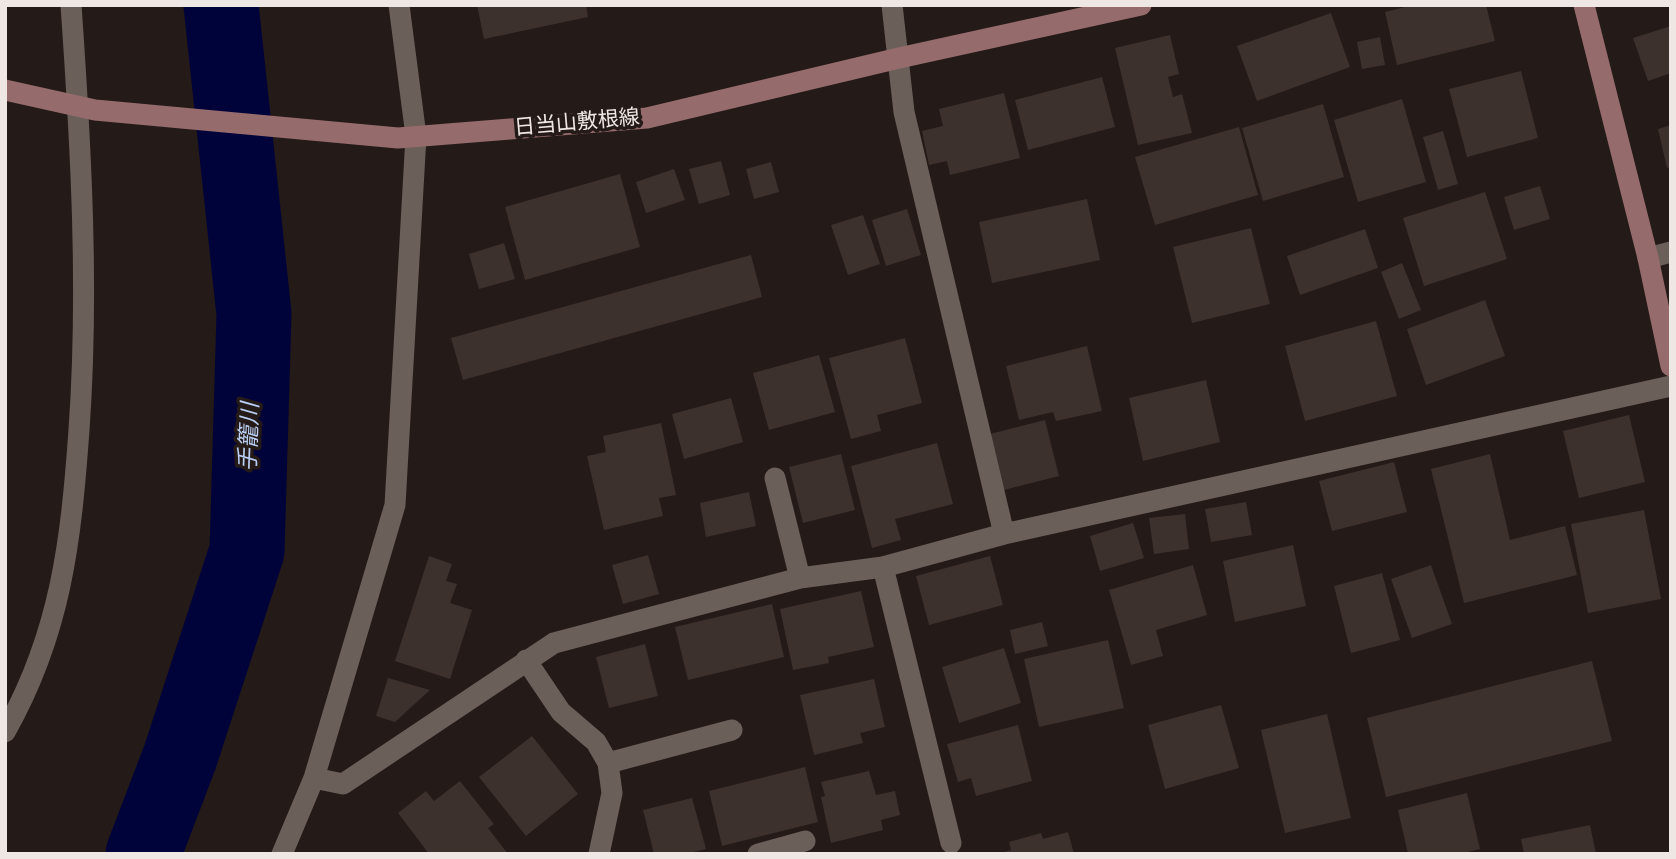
<!DOCTYPE html>
<html>
<head>
<meta charset="utf-8">
<style>
	body { margin:0 }
	#map { position:relative; width:1676px; height:859px; overflow:hidden; background:#241a17; font-family:"Libre Baskerville",serif }
	canvas { display:block }
	.frame { position:absolute; inset:0; border:7px solid #eee7e4; pointer-events:none }
</style>
</head>
<body>
<div id="map">
<canvas width="1676" height="859"></canvas>
<div class="frame"></div>
</div>
<script>
const ctx = document.querySelector('canvas').getContext('2d');
ctx.lineJoin = 'round';
function stroke(path, color, width, dash) { ctx.strokeStyle = color; ctx.lineWidth = width; ctx.lineCap = dash ? 'butt' : 'round'; ctx.setLineDash(dash || []); ctx.stroke(path); }
function fill(path, color) { ctx.fillStyle = color; ctx.fill(path, 'evenodd'); }
function drawText(font, color, halo, rows, align = 'center') {
  ctx.font = font + ' "Libre Baskerville","Noto Sans JP",serif'; ctx.lineWidth = 7; ctx.setLineDash([]); ctx.textBaseline = 'middle'; ctx.strokeStyle = halo; ctx.fillStyle = color; for (const [text, x, y, turn = 0] of rows) {
    ctx.save(); ctx.translate(x, y); ctx.rotate((+turn || 0) * Math.PI / 180); ctx.textAlign = isNaN(turn) ? turn : align; if (halo) ctx.strokeText(text, 0, 0); ctx.fillText(text, 0, 0); ctx.restore();
  }
}
stroke(new Path2D(`
	M143,854L180,757L247,551L254,314L221,5`), '#00033a', 75);
fill(new Path2D(`
	M477,5H586L588,17L484,39Z
	M1413,5H1486L1495,41L1397,65L1385,12Z
	M1331,13L1350,67L1257,101L1237,46Z
	M1671,26V73L1648,81L1633,38Z
	M1170,35L1179,74L1168,77L1173,97L1182,94L1192,133L1138,145L1115,48Z
	M1380,37L1385,65L1362,69L1357,42Z
	M1521,71L1538,138L1467,157L1449,89Z
	M1102,77L1115,127L1028,150L1015,100Z
	M1004,93L1020,158L950,175L947,161L929,165L922,131L943,126L939,109Z
	M1402,99L1426,182L1358,202L1334,120Z
	M1323,104L1344,177L1263,201L1242,128Z
	M1671,125V167L1667,168L1658,129Z
	M1239,127L1258,195L1155,225L1135,157Z
	M1443,131L1458,184L1438,190L1423,137Z
	M721,161L730,195L699,204L689,169Z
	M771,162L779,192L754,199L746,169Z
	M674,169L685,200L646,213L636,182Z
	M620,174L640,247L525,280L505,207Z
	M1540,186L1550,219L1514,230L1504,197Z
	M1485,192L1507,259L1424,286L1403,218Z
	M1087,199L1100,260L992,283L979,222Z
	M907,209L921,255L886,266L872,220Z
	M863,215L880,264L848,275L831,225Z
	M1251,228L1270,304L1192,323L1173,247Z
	M1365,229L1378,268L1300,295L1287,256Z
	M504,243L515,279L479,289L469,254Z
	M751,255L762,297L463,380L451,338Z
	M1402,263L1421,310L1399,319L1381,272Z
	M1485,300L1505,356L1426,385L1407,329Z
	M1376,321L1397,396L1305,421L1285,346Z
	M905,338L922,403L877,415L881,431L851,439L829,358Z
	M1087,346L1102,411L1056,421L1053,412L1019,420L1006,366Z
	M819,355L835,412L769,430L753,373Z
	M1206,380L1220,442L1143,461L1129,398Z
	M731,398L743,442L684,459L672,414Z
	M1629,415L1645,482L1579,498L1563,431Z
	M1045,420L1059,476L1000,491L986,435Z
	M661,423L676,495L659,498L663,516L604,530L587,456L606,452L603,436Z
	M937,443L953,504L895,519L901,540L872,548L851,466Z
	M841,454L855,510L803,523L789,467Z
	M1490,454L1510,540L1565,526L1577,575L1464,603L1431,469Z
	M1394,462L1407,512L1332,531L1319,481Z
	M749,492L756,526L706,537L700,503Z
	M1246,502L1252,535L1211,542L1205,509Z
	M1644,510L1661,599L1588,613L1571,524Z
	M1185,514L1189,549L1154,554L1149,518Z
	M1133,523L1144,558L1100,571L1090,536Z
	M1293,545L1306,606L1235,622L1223,561Z
	M648,555L659,594L623,604L612,565Z
	M429,556L452,564L446,581L457,584L450,603L472,610L450,679L395,661Z
	M990,556L1003,605L929,625L916,576Z
	M1193,565L1207,615L1156,630L1163,656L1131,665L1109,590Z
	M1431,565L1452,624L1412,638L1391,579Z
	M1382,573L1400,640L1351,653L1334,586Z
	M861,591L874,647L828,657L829,663L793,670L780,609Z
	M772,604L784,657L688,680L675,627Z
	M1042,622L1048,646L1015,654L1010,630Z
	M1108,640L1124,708L1039,727L1024,659Z
	M645,644L658,696L609,708L596,657Z
	M1004,648L1021,703L959,723L942,667Z
	M1592,661L1612,741L1386,797L1367,718Z
	M388,678L430,690L395,722L376,716Z
	M874,679L885,727L860,733L863,743L814,755L800,695Z
	M1221,705L1239,768L1165,789L1148,725Z
	M1327,714L1351,818L1285,833L1261,730Z
	M1018,725L1032,781L976,796L971,778L958,782L947,744Z
	M532,736L578,794L526,836L479,777Z
	M805,767L818,822L722,846L709,791Z
	M869,771L876,795L895,791L900,815L881,820L883,830L831,843L821,797L825,796L821,782Z
	M460,781L494,824L488,828L508,854H429L398,813L426,791L434,801Z
	M1467,793L1480,849L1459,854H1408L1398,810Z
	M692,798L706,849L686,854H654L643,810Z
	M1590,825L1596,854H1524L1521,839Z
	M1068,832L1074,854H999L1011,850L1009,842L1041,833L1043,839Z`), '#3c312d');
stroke(new Path2D(`
	M892,5L904,112L1004,534
	M1648,258L1671,252
	M775,478L800,578
	M883,567L951,843
	M526,660L561,712L596,742L608,763L612,793L599,854
	M5,732C61,633 71,541 79,430C89,289 81,147 71,5
	M608,763L732,730
	M314,778L343,784L554,643L800,578L883,567L1004,534L1671,386
	M282,854L314,778L395,505L416,136L399,5
	M758,854L805,841`), '#6b5f5a', 21);
stroke(new Path2D(`
	M1584,5L1648,258L1671,366
	M5,90L95,110L398,138L647,118L899,58L1141,5`), '#966b6c', 21);
drawText('21px', '#eee7e4', '#241a17', [
	["日当山敷根線",577,123,-5]
]);
drawText('italic 23px', '#b9cef2', '#241a17', [
	["手籠川",250,437,-88]
]);
</script>
</body>
</html>
